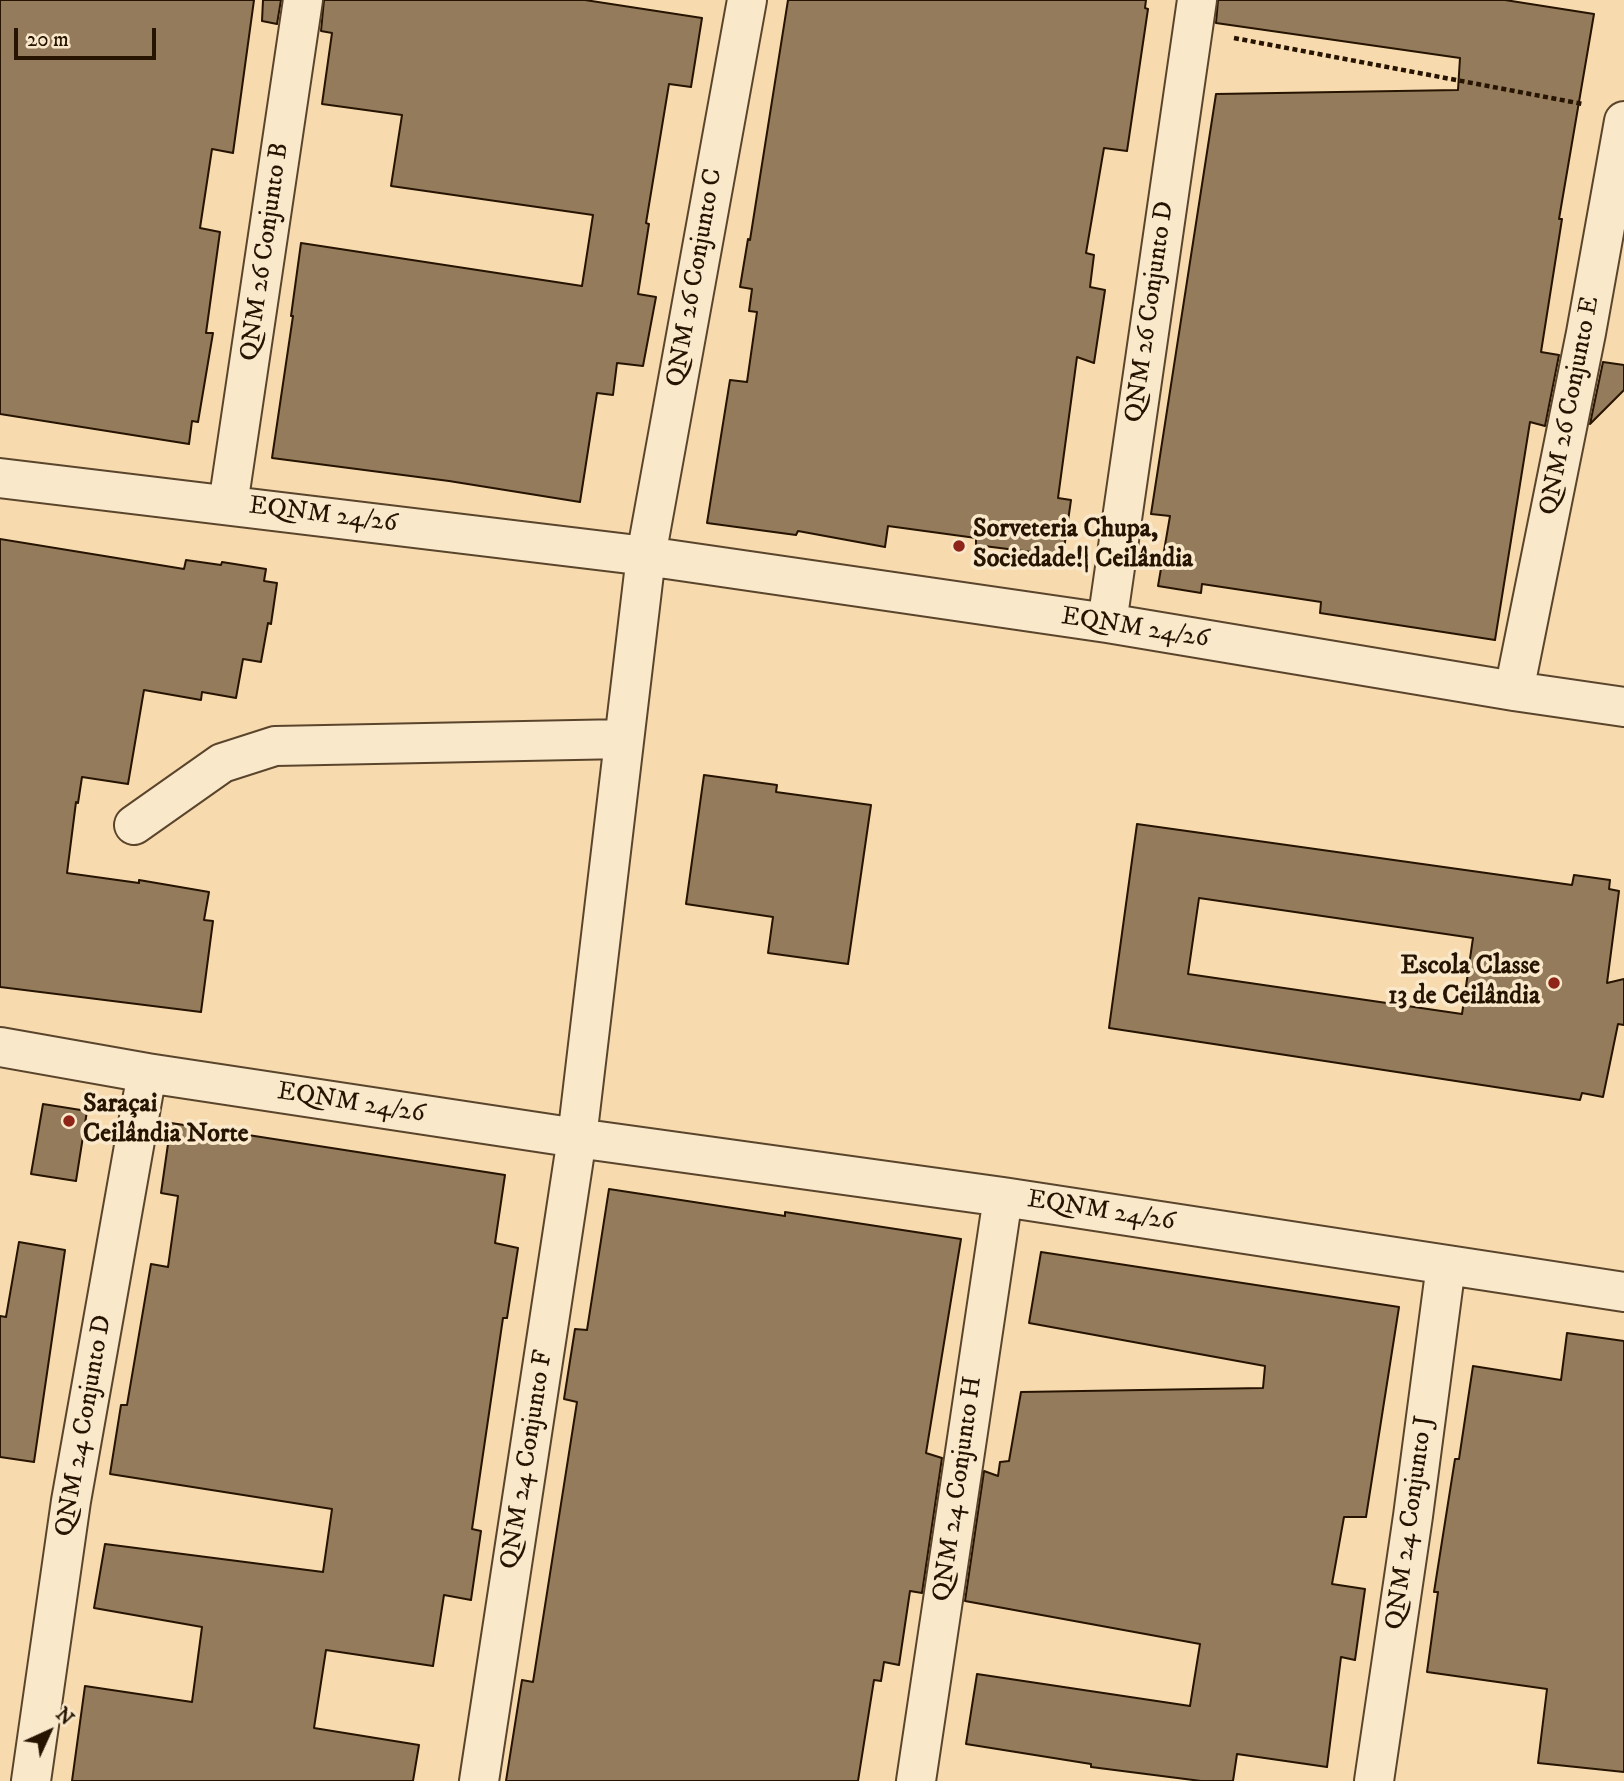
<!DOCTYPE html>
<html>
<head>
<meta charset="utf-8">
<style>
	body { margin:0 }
	#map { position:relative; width:1624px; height:1781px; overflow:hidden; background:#f7dbaf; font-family:"IM FELL DW Pica",serif }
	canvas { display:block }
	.north { position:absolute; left:14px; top:1697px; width:70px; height:70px; -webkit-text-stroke:5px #fae8cb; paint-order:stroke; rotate:45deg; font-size:19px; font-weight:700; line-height:28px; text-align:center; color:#261300 }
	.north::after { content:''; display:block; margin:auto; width:24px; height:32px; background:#261300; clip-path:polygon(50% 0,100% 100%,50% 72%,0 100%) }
	.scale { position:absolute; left:14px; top:28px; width:142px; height:32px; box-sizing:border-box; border:4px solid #261300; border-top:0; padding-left:9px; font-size:21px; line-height:24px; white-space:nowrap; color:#261300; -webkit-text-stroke:5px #fae8cb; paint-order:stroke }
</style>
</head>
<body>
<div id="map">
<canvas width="1624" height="1781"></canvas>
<div class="north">N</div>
<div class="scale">20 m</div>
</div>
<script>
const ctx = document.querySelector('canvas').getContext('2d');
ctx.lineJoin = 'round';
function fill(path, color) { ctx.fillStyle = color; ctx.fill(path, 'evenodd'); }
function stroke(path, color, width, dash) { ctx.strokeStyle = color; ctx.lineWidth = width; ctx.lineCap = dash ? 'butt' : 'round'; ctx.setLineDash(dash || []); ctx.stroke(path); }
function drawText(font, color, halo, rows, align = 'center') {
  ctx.font = font + ' "IM FELL DW Pica",serif'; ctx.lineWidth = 7; ctx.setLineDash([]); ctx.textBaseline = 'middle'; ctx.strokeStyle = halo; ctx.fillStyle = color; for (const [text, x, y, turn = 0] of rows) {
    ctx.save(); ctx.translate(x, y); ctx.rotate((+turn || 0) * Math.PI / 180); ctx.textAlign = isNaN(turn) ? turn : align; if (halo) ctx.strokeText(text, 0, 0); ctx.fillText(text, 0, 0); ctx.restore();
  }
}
const building = new Path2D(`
	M0,0H254L233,153L212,149L200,228L220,232L206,333H213L198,422L192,421L189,444L0,414Z
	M263,0H281L277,24L262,21Z
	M324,0H585L702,18L691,87L669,84L646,223L649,224L638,294L656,297L643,366L617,363L613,395L597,393L580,502L449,481L272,458L293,316H291L301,243L582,286L593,215L391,186L402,115L322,104L332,33L321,31Z
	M788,0H1146L1145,8L1148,9L1127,151L1104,148L1086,253L1094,255L1090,287L1105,290L1094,363L1077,357L1058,498L1071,500L1063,556L976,545V538L888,526L885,547L798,531L796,535L707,523L730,380L747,382L757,312L749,311L752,289L740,287L748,239L750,240Z
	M1218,0H1505L1594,14L1559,219H1562L1541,352L1559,355L1545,426L1530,422L1495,640L1320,613L1321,602L1202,584L1201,593L1158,586L1170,516L1151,514L1216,94L1458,90L1460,58L1216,23Z
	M1603,362L1624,365V390L1590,424Z
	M0,539L184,569L186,560L221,565L222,562L266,569L264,581L277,583L271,624L268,623L261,662L243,659L236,698L202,692L201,700L144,690L128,784L82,777L78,803L76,802L67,873L139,883V880L209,892L204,920L213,921L201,1012L0,987Z
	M704,775L777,785L776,792L871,805L848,964L768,953L773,917L686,904Z
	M1137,824L1572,885L1574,875L1610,880L1609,889L1619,891L1607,983L1624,979V1025L1618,1024L1603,1097L1582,1093L1580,1100L1109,1028ZM1199,898L1473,938L1462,1014L1188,974Z
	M43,1104L87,1111L76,1181L31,1174Z
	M171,1123L505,1175L495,1243L518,1248L507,1318H503L472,1529L481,1531L471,1600L444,1595L433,1666L326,1650L314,1728L419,1745L413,1781H72L85,1686L192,1702L202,1627L94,1608L105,1544L323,1572L332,1509L110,1474L121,1405H127L151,1264L168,1267L178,1196L161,1193Z
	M609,1189L785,1216V1212L961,1239L926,1453L942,1458L922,1593L910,1591L899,1665L884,1662L881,1681L874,1680L858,1781H506L522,1680L533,1682L577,1402L564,1399L575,1329L587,1330Z
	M19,1242L65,1250L34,1462L0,1457V1316L6,1317Z
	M1041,1252L1399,1307L1366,1517H1344L1332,1584L1365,1589L1355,1660L1341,1657L1327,1767L1237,1754L1233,1781H1201L1091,1767V1764L966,1744L977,1674L1190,1706L1200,1644L965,1601L984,1471L998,1476L1000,1462L1009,1461L1021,1392L1263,1388L1265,1366L1029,1323Z
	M1567,1333L1624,1341V1772L1538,1763L1547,1689L1427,1672L1438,1592H1434L1455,1459H1459L1473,1366L1561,1380Z`);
fill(building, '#937b5b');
stroke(building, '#261300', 2);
const minor = new Path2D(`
	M0,478L646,556L1107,623L1514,691L1624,707
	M228,505L303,0
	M1107,623L1197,0
	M1514,691L1586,333L1624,121
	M134,825L222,763L275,746L624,739
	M0,1047L147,1073L577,1138L1003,1197L1624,1292
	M31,1781L71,1501L147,1073
	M479,1781L577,1138L646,556L747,0
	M916,1781L1003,1197
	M1374,1781L1413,1516L1446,1265`);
stroke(minor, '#5a452c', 42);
stroke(new Path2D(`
	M1234,38L1583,104`), '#261300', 4.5, [5, 3.5]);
stroke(minor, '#fae8cb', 38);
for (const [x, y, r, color] of [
	[959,546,7,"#8f2418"],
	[1554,983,7,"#8f2418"],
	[69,1121,7,"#8f2418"]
]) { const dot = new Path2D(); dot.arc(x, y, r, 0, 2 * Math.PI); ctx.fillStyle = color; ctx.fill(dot); stroke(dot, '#fae8cb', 2.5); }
drawText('26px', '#261300', '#fae8cb', [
	["QNM 26 Conjunto B",266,252,-82],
	["QNM 26 Conjunto C",696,278,-80],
	["QNM 26 Conjunto D",1151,312,-82],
	["QNM 26 Conjunto E",1571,406,-79],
	["EQNM 24/26",323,516,7],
	["EQNM 24/26",1135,629,9],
	["EQNM 24/26",351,1104,9],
	["EQNM 24/26",1101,1212,9],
	["QNM 24 Conjunto D",85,1426,-80],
	["QNM 24 Conjunto F",528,1460,-81],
	["QNM 24 Conjunto H",959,1489,-82],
	["QNM 24 Conjunto J",1411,1523,-82]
]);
drawText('bold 26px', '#261300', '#fae8cb', [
	["Sorveteria Chupa,",973,531],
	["Sociedade!| Ceilândia",973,561],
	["Escola Classe",1540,968,"right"],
	["13 de Ceilândia",1540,998,"right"],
	["Saraçai",83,1106],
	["Ceilândia Norte",83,1136]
], 'left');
</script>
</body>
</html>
